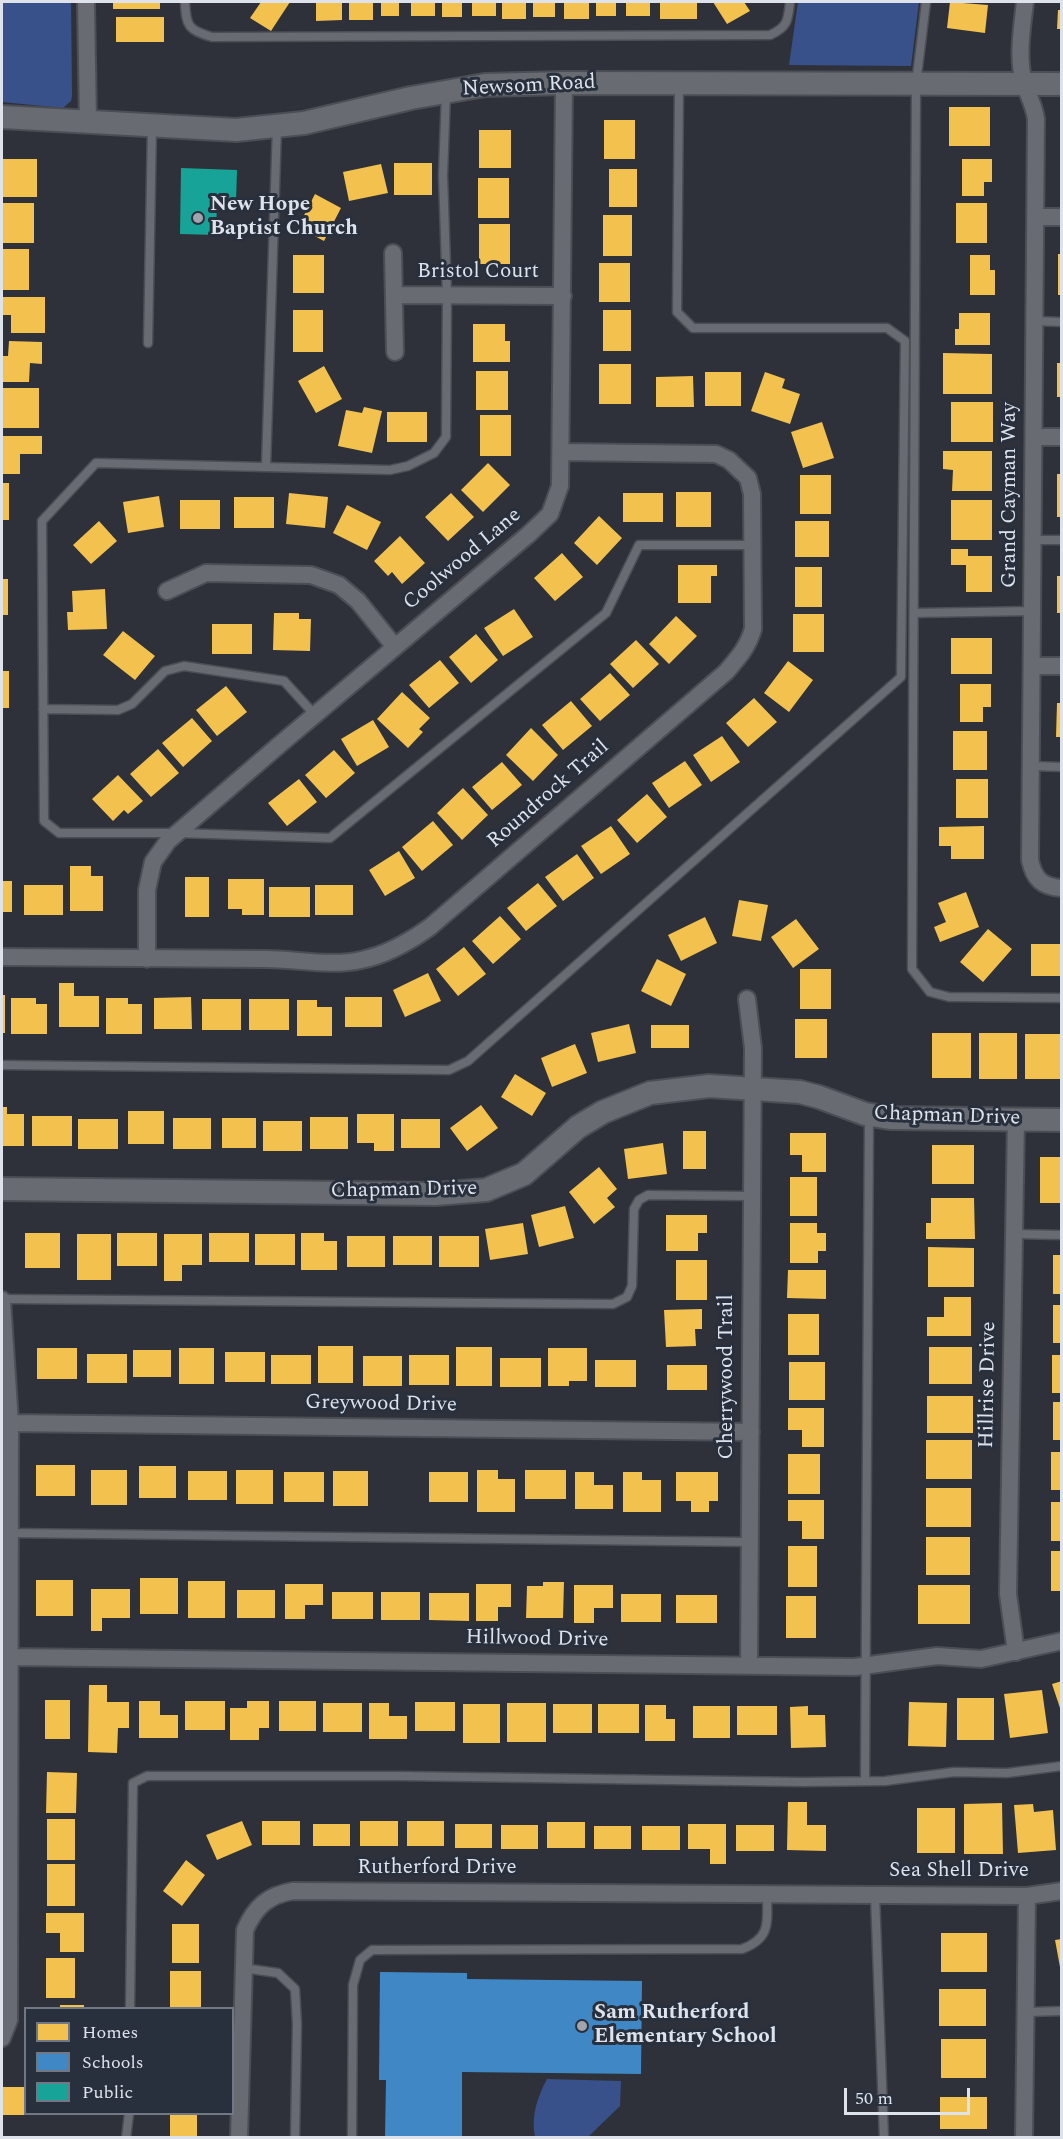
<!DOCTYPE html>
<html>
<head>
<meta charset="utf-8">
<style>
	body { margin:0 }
	#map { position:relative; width:1063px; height:2139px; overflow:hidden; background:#2e3139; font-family:Spectral,serif }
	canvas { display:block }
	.frame { position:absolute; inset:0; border:3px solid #dee2eb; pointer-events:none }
	.legend { position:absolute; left:24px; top:2007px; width:210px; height:108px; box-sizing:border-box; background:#29303d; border:2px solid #717783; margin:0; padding:8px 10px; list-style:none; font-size:18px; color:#dee2eb }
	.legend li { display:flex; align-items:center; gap:12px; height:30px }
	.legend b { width:30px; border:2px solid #717783 }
	.scale { position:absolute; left:844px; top:2088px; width:126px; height:27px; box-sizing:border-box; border:3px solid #dee2eb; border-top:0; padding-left:8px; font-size:18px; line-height:21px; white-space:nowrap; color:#dee2eb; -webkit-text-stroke:4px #29303d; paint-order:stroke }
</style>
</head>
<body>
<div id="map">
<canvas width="1063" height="2139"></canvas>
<div class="frame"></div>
<ul class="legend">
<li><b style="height:16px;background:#f2c14e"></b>Homes</li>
<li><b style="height:16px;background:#3f88c5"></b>Schools</li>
<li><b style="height:16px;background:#17a398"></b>Public</li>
</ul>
<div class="scale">50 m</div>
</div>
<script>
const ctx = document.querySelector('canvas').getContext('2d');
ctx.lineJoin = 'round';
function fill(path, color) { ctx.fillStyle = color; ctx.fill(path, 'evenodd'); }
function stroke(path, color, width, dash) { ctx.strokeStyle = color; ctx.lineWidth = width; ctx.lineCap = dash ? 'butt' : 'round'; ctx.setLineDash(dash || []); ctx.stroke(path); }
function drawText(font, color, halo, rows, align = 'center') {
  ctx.font = font + ' Spectral,serif'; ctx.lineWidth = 6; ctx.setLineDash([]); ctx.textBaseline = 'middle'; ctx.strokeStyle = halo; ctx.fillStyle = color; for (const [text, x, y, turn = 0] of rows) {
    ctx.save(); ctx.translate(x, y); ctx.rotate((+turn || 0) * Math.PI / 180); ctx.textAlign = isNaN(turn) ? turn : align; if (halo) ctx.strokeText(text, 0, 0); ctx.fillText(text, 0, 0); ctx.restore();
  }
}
fill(new Path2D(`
	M2,2H71L72,96L71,101L63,108L2,102Z
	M798,2H919L911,66L789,65Z
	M547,2079L621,2081L620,2106L588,2137H535C531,2116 537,2098 547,2079Z`), '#38518a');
fill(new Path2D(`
	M113,2H160V9H113Z
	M261,2H290L271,31L250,18Z
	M316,2H342V20L316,21Z
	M349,2H373V20H349Z
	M381,2H399V16H381Z
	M411,2H435V16H411Z
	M442,2H462V17H442Z
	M472,2H496V16H472Z
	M502,2H526V19H502Z
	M533,2H555V17H533Z
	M564,2H589V19H564Z
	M596,2H616V16H596Z
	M626,2H650V16H626Z
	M660,2H697V19H660Z
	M713,2H744L750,11L727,24Z
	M950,2L988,5L985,33L947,28Z
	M1058,10H1062V29H1057Z
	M116,17H164V42H116Z
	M949,107H990V146H949Z
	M604,120H635V159H604Z
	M479,130H511V168H479Z
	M2,159H37V197H2Z
	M962,159H992V182H984V196H962Z
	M394,163H432V195H394Z
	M381,164L388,193L349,201L343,172Z
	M609,169H637V207H609Z
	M478,178H509V218H478Z
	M315,194L341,208L324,241L298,227Z
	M2,203H34V243H2Z
	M956,203H987V243H956Z
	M603,215H632V256H603Z
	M479,224H510V264H479Z
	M2,249H29V290H2Z
	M1058,254H1062V295H1058Z
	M293,255H324V293H293Z
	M970,255H990V270H995V295H970Z
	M599,263H630V302H599Z
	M2,297H45V333H11V315H2Z
	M293,310H323V352H293Z
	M603,310H631V351H603Z
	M959,313H990V345H955V329H959Z
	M473,324H505V341H510V362H473Z
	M9,341L42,342V364L30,363L29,382H2V356H8Z
	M943,353L992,354V394H943Z
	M1057,363H1062V397H1057Z
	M599,364H631V404H599Z
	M324,366L342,399L316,413L298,381Z
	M476,371H508V410H476Z
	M705,372H741V406H705Z
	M765,372L785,379L782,388L800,394L790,424L751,411Z
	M693,376L694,407H656V377Z
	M2,388H39V428H2Z
	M951,402H993V442H951Z
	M364,407L382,411L372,453L338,446L346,410L362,413Z
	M387,412H427V442H387Z
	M480,415H511V456H480Z
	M822,422L834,458L803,468L791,432Z
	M2,436H42V454H20V474H2Z
	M943,451H992V491H952L953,470L943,469Z
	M488,463L510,485L483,512L461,490Z
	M1057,474H1062V517H1057Z
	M800,475H831V514H800Z
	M2,483H9V520H2Z
	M676,492H711V527H676Z
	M289,493L328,497L325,528L286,524Z
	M451,493L474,517L448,541L425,517Z
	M623,493H663V522H623Z
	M159,496L164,527L128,533L123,502Z
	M234,497H274V528H234Z
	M180,500H220V529H180Z
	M951,500H992V540H951Z
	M347,505L381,522L367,550L333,533Z
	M599,516L622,538L597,565L574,543Z
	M99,521L117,541L91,564L73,545Z
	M795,521H829V557H795Z
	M400,536L425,563L402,584L392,572L388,576L374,561Z
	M951,549H968V556H992V592H966V565H951Z
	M562,553L583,577L555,601L534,578Z
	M678,565H717V576H711V603H678Z
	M795,567H822V607H795Z
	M1057,576H1062V613H1057Z
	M2,579H8V615H2Z
	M105,589L107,629L68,630L67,612H73L72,591Z
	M514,609L533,637L503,656L484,628Z
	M274,613H299V619H311L310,651L273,650Z
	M793,614H824V652H793Z
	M676,616L697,636L669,664L649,644Z
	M212,624H252V654H212Z
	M123,631L155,656L135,680L103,655Z
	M476,634L498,660L471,683L449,657Z
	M951,638H992V674H951Z
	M636,640L659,664L633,688L610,664Z
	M440,660L459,683L429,708L409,685Z
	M788,661L813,680L789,712L764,693Z
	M2,671H9V708H2Z
	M610,673L630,695L600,721L580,699Z
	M960,684H991V707H983V722H960Z
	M226,686L247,712L217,736L196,710Z
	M402,692L430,718L419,729L423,732L408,748L377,719Z
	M754,698L777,722L748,747L726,723Z
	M571,701L592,726L563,750L542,725Z
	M1057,703H1062V737H1056Z
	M192,718L212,741L183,767L162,743Z
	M373,720L389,747L357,766L341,739Z
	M531,728L558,755L533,781L506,755Z
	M953,731H987V770H953Z
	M722,736L740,762L711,782L693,755Z
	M158,749L179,773L151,797L130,774Z
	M334,750L355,773L326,798L305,775Z
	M685,761L702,785L669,808L652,783Z
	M502,762L522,785L492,810L472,787Z
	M118,775L143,801L128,814L124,810L113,821L92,799Z
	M299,779L317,802L287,826L268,803Z
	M956,779H988V818H956Z
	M463,788L488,815L462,840L437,813Z
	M647,794L667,817L637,843L617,820Z
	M433,821L453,845L422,871L402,847Z
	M611,826L630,854L601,874L581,846Z
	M984,826V859H951V846H939V827Z
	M399,851L415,878L385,896L369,870Z
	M577,854L594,878L563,901L545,877Z
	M70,866H91V876H103V911H70Z
	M185,877H209V917H185Z
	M228,879H264V915H242V909H228Z
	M2,881H12V912H2Z
	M538,883L557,906L526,931L507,908Z
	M24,885H63V915H24Z
	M315,885H353V915H315Z
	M269,887H310V917H269Z
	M966,892L979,927L940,942L934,927L946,922L938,903Z
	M739,900L768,905L761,941L732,936Z
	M500,916L521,939L493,964L472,941Z
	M705,917L717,943L681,961L668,935Z
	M796,919L819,949L793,968L771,937Z
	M988,929L1012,949L983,982L960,962Z
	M1031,944H1062V976H1031Z
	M464,947L486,974L458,996L436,969Z
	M657,959L686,974L671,1006L641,991Z
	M800,969H831V1009H800Z
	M428,973L441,1001L405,1017L393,990Z
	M59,983H74V996H99V1027H59Z
	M2,995H5V1033H2Z
	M191,997L192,1029H154V998Z
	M345,997H382V1027H345Z
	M11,998H36V1004H47V1034H11Z
	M106,998H128V1004H142V1034H106Z
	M202,999H241V1030H202Z
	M249,999H289V1030H249Z
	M297,1000H317V1007H332V1036H297Z
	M795,1019H827V1058H795Z
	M629,1024L636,1053L598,1062L591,1033Z
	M651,1025H689V1048H651Z
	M932,1033H971V1078H932Z
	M979,1033H1017V1079H979Z
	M1025,1034H1062V1079H1025Z
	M575,1044L587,1073L552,1087L541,1058Z
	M515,1074L546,1093L532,1116L501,1097Z
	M481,1105L498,1128L467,1151L450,1128Z
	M2,1107H7V1114H24V1146H2Z
	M128,1111H164V1144H128Z
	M357,1114H394V1151H374V1143H357Z
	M32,1116H72V1146H32Z
	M310,1117H348V1149H310Z
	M173,1118H211V1149H173Z
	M222,1118H256V1148H222Z
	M78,1119H118V1149H78Z
	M401,1119H440V1148H401Z
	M263,1121H302V1151H263Z
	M683,1131H706V1169H683Z
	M790,1133H826V1172H802V1155H790Z
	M663,1143L667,1174L628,1179L624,1149Z
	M932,1145H974V1184H932Z
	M1040,1157H1062V1203H1040Z
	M599,1167L617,1189L607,1198L615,1207L594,1224L569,1192Z
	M790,1177H817V1216H790Z
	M931,1198H974L975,1239H926V1223H931Z
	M565,1206L574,1238L539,1247L531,1215Z
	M666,1215H707V1233H698V1251H666Z
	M523,1223L528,1254L490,1260L485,1229Z
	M790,1223H817V1233H826V1251H818V1263H790Z
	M25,1233H60V1268H25Z
	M117,1233H157V1266H117Z
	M209,1233H249V1262H209Z
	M301,1233H324V1241H337V1270H301Z
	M77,1234H111V1280H77Z
	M164,1234H202V1265H182V1281H164Z
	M255,1234H295V1265H255Z
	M347,1236H385V1267H347Z
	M393,1236H432V1265H393Z
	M439,1236H479V1267H439Z
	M928,1247L974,1248V1287H928Z
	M1053,1255H1062V1294H1053Z
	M676,1260H707V1300H676Z
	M788,1270H826V1299L787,1298Z
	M944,1297H971V1336H927V1317H944Z
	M1053,1305H1062V1343H1053Z
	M702,1309V1329H695L696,1346L666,1347L664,1310Z
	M788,1314H819V1355H788Z
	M318,1346H353V1383H318Z
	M456,1347H492V1386H456Z
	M929,1347H972V1384H929Z
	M37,1348H77V1379H37Z
	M179,1348H214V1384H179Z
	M548,1348H587V1381H569V1386H548Z
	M133,1350H171V1377H133Z
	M225,1352H265V1382H225Z
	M87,1354H127V1383H87Z
	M271,1355H311V1384H271Z
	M409,1355H449V1385H409Z
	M1052,1355H1062V1393H1052Z
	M363,1356H402V1386H363Z
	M500,1358H541V1387H500Z
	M595,1360H636V1387H595Z
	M789,1362H825V1400H789Z
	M667,1365H707V1390H667Z
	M927,1396H973V1433H927Z
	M1053,1402H1062V1440H1053Z
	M788,1408H824V1447H802V1430H788Z
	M926,1440H972V1479H926Z
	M1051,1452H1062V1490H1051Z
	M788,1454H820V1494H788Z
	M36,1465H75V1496H36Z
	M139,1466H176V1498H139Z
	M91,1470H127V1505H91Z
	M236,1470H273V1504H236Z
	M477,1470H498V1479H515V1512H477Z
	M525,1470H566V1499H525Z
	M188,1471H227V1500H188Z
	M333,1471H368V1506H333Z
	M284,1472H324V1502H284Z
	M429,1472H468V1502H429Z
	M575,1472H594V1485H613V1509H575Z
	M623,1472H642V1480H661V1512H623Z
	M676,1472H718V1501H709V1512H691V1501H676Z
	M926,1488H971V1527H926Z
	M788,1500H824V1539H802V1521H788Z
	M1051,1502H1062V1541H1051Z
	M926,1537H970V1575H926Z
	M788,1546H817V1587H788Z
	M1051,1551H1062V1591H1051Z
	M140,1578H178V1614H140Z
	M36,1580H73V1616H36Z
	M188,1581H225V1618H188Z
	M543,1582H564L563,1618H526L527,1586H543Z
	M285,1584H323V1605H305V1619H285Z
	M476,1584H511V1607H498V1621H476Z
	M574,1585H613V1608H594V1623H574Z
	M918,1585H970V1624H918Z
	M91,1589H130V1618H102V1631H91Z
	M237,1590H275V1618H237Z
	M332,1592H373V1619H332Z
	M381,1592H420V1620H381Z
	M429,1593H469V1621L429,1620Z
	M621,1594H661V1622H621Z
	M676,1595H717V1623H676Z
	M786,1596H816V1638H786Z
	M1062,1681V1711H1061L1052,1684Z
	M89,1685H107V1702H129V1728H118L117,1753L88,1752Z
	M1042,1690L1048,1733L1010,1738L1004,1694Z
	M957,1698H994V1740H957Z
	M45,1700H70V1739H45Z
	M139,1701H160V1715H178V1738H139Z
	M185,1701H225V1730H185Z
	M247,1701H269V1728H259V1740H230V1708H247Z
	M279,1701H316V1731H279Z
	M415,1702H455V1731H415Z
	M909,1702L947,1703L946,1747L908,1746Z
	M323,1703H362V1732H323Z
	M369,1703H389V1716H407V1739H369Z
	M507,1703H546V1742H507Z
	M463,1704H500V1743H463Z
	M553,1704H592V1733H553Z
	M598,1704H639V1733H598Z
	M645,1705H666V1719H675V1741H645Z
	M693,1706H730V1738H693Z
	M737,1706H777V1735H737Z
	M808,1706V1715H825L826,1747L791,1748L790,1707Z
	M47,1772L77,1773L76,1813H46Z
	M788,1802H807V1825H826V1851L787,1850Z
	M1002,1803L1003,1854H964V1804Z
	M1033,1804L1034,1812L1053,1810L1056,1850L1018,1853L1014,1805Z
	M917,1808H955V1853H917Z
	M47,1819H75V1860H47Z
	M242,1821L252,1845L217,1860L206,1835Z
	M262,1821H300V1845H262Z
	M360,1821H398V1846H360Z
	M407,1821H444V1846H407Z
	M547,1822H585V1848H547Z
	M313,1824H350V1846H313Z
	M455,1824H492V1848H455Z
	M688,1824H726V1864H710V1849H688Z
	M501,1825H538V1849H501Z
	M736,1825H774V1851H736Z
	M594,1826H631V1849H594Z
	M642,1826H680V1850H642Z
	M186,1860L205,1875L182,1906L163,1891Z
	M47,1864H75V1906H47Z
	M46,1913H84V1952H60V1933H46Z
	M172,1924H199V1963H172Z
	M941,1933H987V1972H941Z
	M1062,1939V1967H1060L1055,1940Z
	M46,1958H75V1998H46Z
	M170,1971H201V2008H170Z
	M939,1989H986V2026H939Z
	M60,2005H84V2008H60Z
	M941,2039H986V2078H941Z
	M2,2087H26V2115H2Z
	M940,2097H987V2129H940Z
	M170,2114H197V2138H170Z`), '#f2c14e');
fill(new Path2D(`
	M380,1972L467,1973V1979L642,1981L641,2074L462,2072V2138H385L386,2080H379Z`), '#3f88c5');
fill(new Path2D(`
	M181,168L237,170L236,201H217L216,235L180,234Z`), '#17a398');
const lane = new Path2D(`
	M185,2C186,26 188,30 212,37L770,35C788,27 788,20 790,2
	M926,2L916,84L912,969L930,992L949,997L1062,998
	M446,92L443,175L447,296L446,437L434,453L408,466L390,470L96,463L42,521L44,821L59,833H178L330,838L606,613L639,545H752
	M1035,321L1062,322
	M148,343L152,126
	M266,467L277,126
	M1033,540H1062
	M914,613L1033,611
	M43,709L118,710L132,704L165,671L184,666L284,681L315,715
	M1032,766L1062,767
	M2,1065L449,1070L468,1061L901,677L905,341L887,328H693L677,312L679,84
	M1014,1234L1062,1235
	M2,1299L613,1304L627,1297L632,1286L634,1209L639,1200L648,1195L751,1196
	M10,1533L750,1542
	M865,1781L869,1115
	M875,1895L884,2138
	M243,1968L278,1973L295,1989L297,2024L295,2138
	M130,2008L133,1783L147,1776H399L803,1782L885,1781L954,1772L1007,1773L1062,1766
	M1026,2012L1062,2011
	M126,2138L129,2114
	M352,2138L353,1985L360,1960L372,1950L742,1949C772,1938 767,1921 767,1894`);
const street = new Path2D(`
	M86,2L88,122
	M1025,2C1022,28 1017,57 1024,83C1028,95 1034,105 1036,119L1030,860C1034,879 1042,887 1062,888
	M1036,217H1062
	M393,253L395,352
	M394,295L563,296
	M1034,437H1062
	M167,591L206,573L311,575L339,585L358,601L395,647
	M1033,666H1062
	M2,957C90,958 178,959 266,959C295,959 332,967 361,960C387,955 409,942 430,927L726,672C738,658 748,647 753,629L752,494L748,478L729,460L716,454L561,452
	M147,959V890L153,862L168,841L278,746L529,534L550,514L560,486L564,83
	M747,999L753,1048L749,1665
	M1016,1119L1008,1594L1016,1652
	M2,1300L10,1423L9,2020L2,2038
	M10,1423L751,1432
	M10,1657L855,1667L937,1656L981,1659L1062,1641
	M239,2138L245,1930C255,1907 268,1895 293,1891L1027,1896L1062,1891
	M1024,2138L1027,1896`);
const secondary = new Path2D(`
	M2,117L236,130L304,123L411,98L485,85L564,83L1062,84
	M2,1189L435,1194L486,1190L524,1174L578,1127L603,1112L650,1093L709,1086L800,1092L819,1097L865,1114L890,1118L1062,1120`);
stroke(lane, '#4b4e54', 11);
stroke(street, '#4b4e54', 20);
stroke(secondary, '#4b4e54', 26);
stroke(lane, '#686b71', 8);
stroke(street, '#686b71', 16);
stroke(secondary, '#686b71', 22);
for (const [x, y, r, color] of [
	[198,218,6,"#a0a4ad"],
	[582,2026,6,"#a0a4ad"]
]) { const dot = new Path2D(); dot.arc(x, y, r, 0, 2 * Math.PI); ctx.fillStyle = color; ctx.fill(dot); stroke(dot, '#29303d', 2); }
drawText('21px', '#dee2eb', '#29303d', [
	["Newsom Road",529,87,-3],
	["Bristol Court",478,273],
	["Grand Cayman Way",1011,495,-90],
	["Coolwood Lane",463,560,-40],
	["Roundrock Trail",549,795,-41],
	["Chapman Drive",947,1117,2],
	["Chapman Drive",404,1191,-1],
	["Cherrywood Trail",728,1377,-90],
	["Hillrise Drive",989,1385,-89],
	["Greywood Drive",381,1405,1],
	["Hillwood Drive",537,1640,1],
	["Rutherford Drive",437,1869],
	["Sea Shell Drive",959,1872]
]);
drawText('bold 21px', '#dee2eb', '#29303d', [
	["New Hope",210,206],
	["Baptist Church",210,230],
	["Sam Rutherford",594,2014],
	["Elementary School",594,2038]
], 'left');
</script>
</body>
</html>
